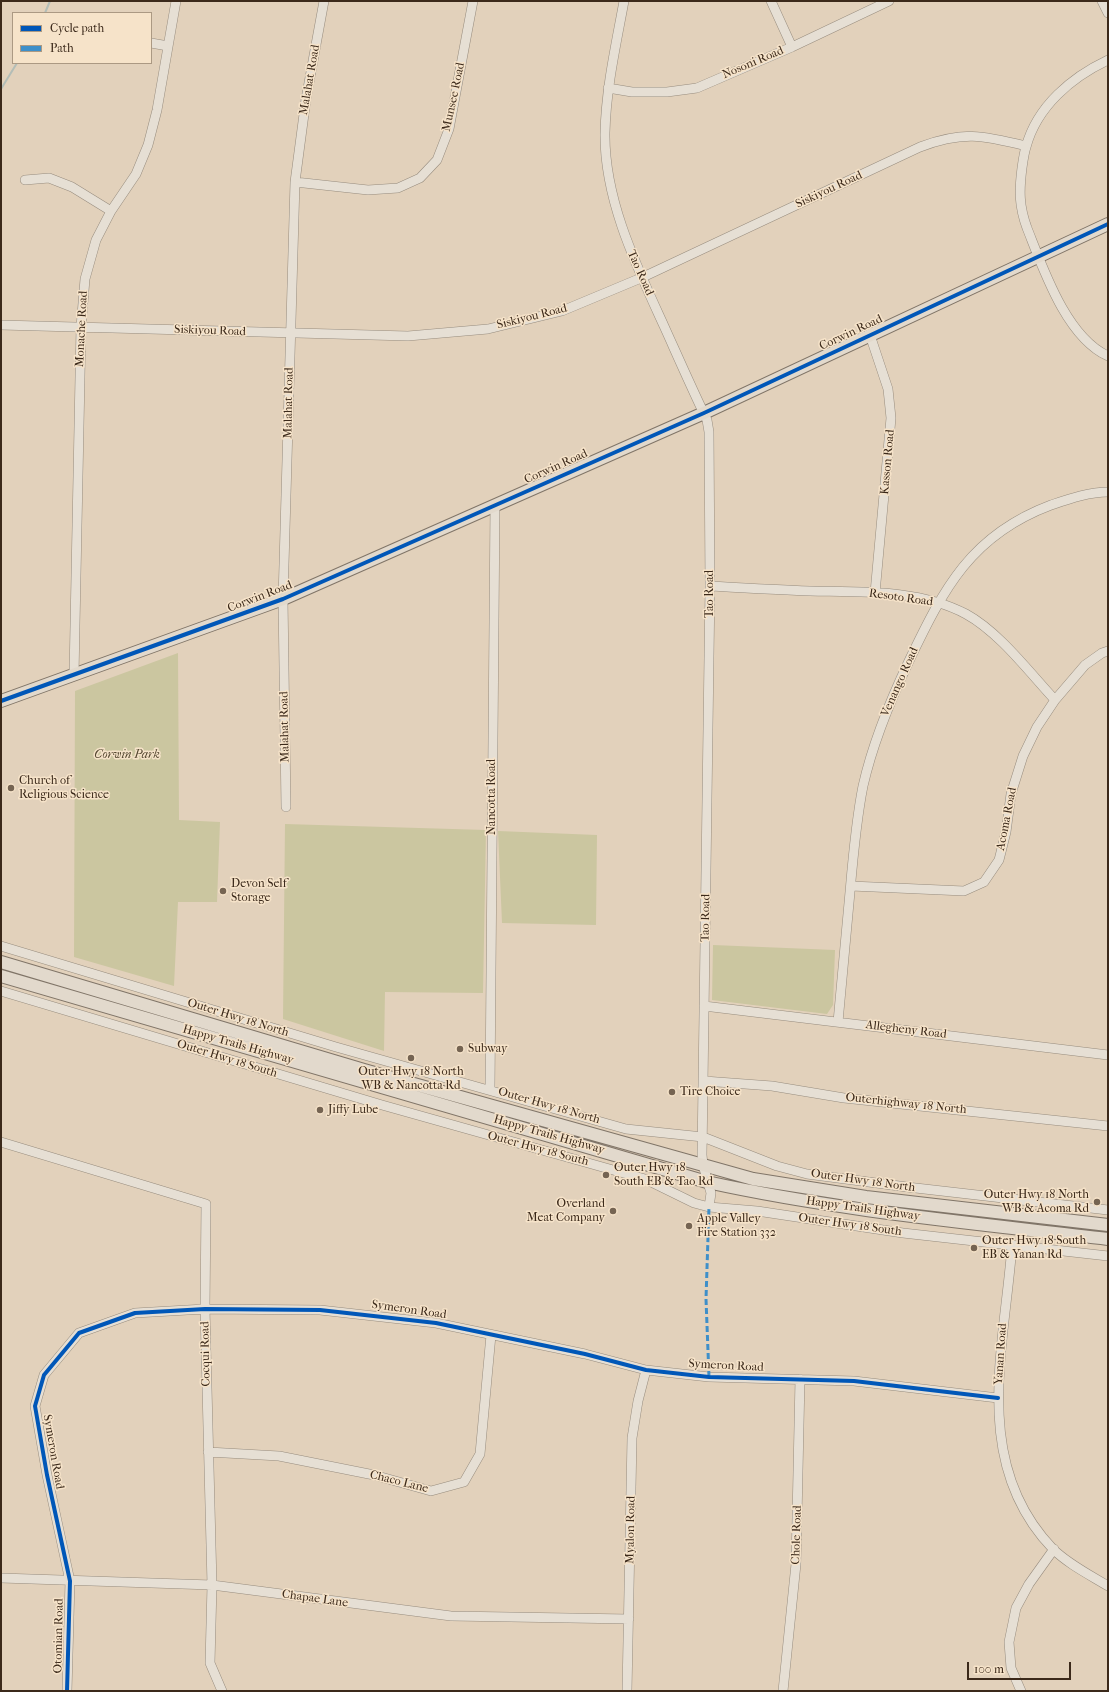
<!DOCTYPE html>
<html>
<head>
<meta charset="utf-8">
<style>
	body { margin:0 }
	#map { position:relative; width:1109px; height:1692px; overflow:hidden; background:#e2d1bb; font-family:"IM FELL French Canon",serif }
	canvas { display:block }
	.frame { position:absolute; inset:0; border:2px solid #3b291a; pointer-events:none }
	.legend { position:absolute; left:12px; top:12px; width:140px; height:52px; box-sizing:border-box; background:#f6e3c9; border:1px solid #ab9983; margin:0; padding:5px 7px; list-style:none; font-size:12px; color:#3b291a }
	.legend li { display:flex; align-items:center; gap:8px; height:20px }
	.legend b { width:20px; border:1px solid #ab9983 }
	.scale { position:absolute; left:967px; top:1662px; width:104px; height:18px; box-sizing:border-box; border:2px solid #3b291a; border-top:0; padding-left:5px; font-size:12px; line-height:14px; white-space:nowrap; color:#3b291a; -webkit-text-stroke:3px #f6e3c9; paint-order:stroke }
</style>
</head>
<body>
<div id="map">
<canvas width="1109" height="1692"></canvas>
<div class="frame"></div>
<ul class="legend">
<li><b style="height:5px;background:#0057b8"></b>Cycle path</li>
<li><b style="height:5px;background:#3e8fc9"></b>Path</li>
</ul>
<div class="scale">100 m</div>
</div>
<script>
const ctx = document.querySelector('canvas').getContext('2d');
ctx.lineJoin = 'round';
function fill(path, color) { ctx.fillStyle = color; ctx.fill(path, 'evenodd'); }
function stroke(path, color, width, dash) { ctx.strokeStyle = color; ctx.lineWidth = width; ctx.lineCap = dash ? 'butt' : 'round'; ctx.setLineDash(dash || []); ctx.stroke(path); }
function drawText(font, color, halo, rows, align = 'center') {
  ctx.font = font + ' "IM FELL French Canon",serif'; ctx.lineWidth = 3; ctx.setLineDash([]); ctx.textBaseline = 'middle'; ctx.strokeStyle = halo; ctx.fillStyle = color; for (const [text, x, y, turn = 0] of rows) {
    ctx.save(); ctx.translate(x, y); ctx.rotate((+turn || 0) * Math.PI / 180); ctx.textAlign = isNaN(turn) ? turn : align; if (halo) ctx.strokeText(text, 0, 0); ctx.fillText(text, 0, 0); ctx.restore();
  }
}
fill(new Path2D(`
	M178,653L179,820L220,822L217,902H178L174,986L74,957L75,691Z
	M285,824L486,830L483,993L385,992L384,1051L283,1019Z
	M498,831L597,835L596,925L502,923Z
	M713,945L835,950L833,1005L827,1014L712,1000Z`), '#cbc6a0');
stroke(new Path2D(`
	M45,13L50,1
	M1,89L17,63`), '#b3bdb7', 2);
const minor = new Path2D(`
	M624,1C616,45 606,88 605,133C604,200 637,267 664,326C678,357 692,389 707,420L709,432L710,586L702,1155L703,1165L711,1193L709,1207
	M771,1L792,47
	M1102,1L1108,13
	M151,43L168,46
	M1108,60C1072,77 1037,106 1026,147C1024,153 1023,161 1022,168C1019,191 1019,206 1027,228C1043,268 1066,337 1108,356
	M608,88L632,92H667L697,88L792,47L889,1
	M25,180L49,178L72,187L111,211
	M295,182L368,190L398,188L420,178L437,160L449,129L473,1
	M1,325L408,336L488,329L562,311L641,278L920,147C963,131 982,135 1026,146
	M870,335L888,389L891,418L875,593
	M710,586C744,588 777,590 810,591C861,592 919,589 966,614C999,632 1029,672 1055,700
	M74,675L81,327L85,279L96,240L111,211L136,174L148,145L157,110L176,1
	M286,807L283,599L295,182L306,99L324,1
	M851,886L964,891L984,882L999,860L1006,832L1011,794L1023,756L1037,727L1055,700L1085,665L1102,653L1108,651
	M1,946L336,1047L626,1129L703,1137L777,1166L807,1174L907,1187L1108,1210
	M1,991L382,1105L645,1179L694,1203L709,1207L757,1211L903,1233L1108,1256
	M704,1006L1108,1055
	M838,1022C842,979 846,935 850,892C853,857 856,821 863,786C873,742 890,701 909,661C944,588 971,535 1051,505C1069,499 1089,492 1108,492
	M704,1081L772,1086L844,1098L1108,1126
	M490,1089L495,505
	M1,1142L206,1204L205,1309L212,1585L210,1663L222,1691
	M1012,1246C1004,1350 971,1464 1053,1549C1068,1564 1090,1575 1108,1586
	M208,1452L279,1456L374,1475L431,1491L464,1482L480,1454L491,1335
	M1,1578L212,1585L451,1616L629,1619
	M67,1691L70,1581L47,1475L35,1406L44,1375L79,1333L135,1313L205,1309L320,1310L436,1323L585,1354L646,1370L709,1377L854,1381L998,1398
	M627,1691L632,1438L638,1401L646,1370
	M783,1691L796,1564L800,1379
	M1021,1691L1011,1668L1009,1642L1016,1608L1029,1584L1054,1549`);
const major = new Path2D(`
	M1,701L283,599L704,413L1108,224
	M1,962L364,1070L753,1179L866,1197L1108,1225
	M1,976L707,1182C839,1211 974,1223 1108,1239`);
stroke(minor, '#978c7e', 10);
stroke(major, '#807568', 14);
stroke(minor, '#e6dfd4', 9);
stroke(major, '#e2d9cc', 12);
stroke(new Path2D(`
	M709,1377L706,1299L709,1207`), '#3e8fc9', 3, [6, 3]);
stroke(new Path2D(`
	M1,701L283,599L704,413L1108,224
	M67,1691L70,1581L47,1475L35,1406L44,1375L79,1333L135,1313L205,1309L320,1310L436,1323L585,1354L646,1370L709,1377L854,1381L998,1398`), '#0057b8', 4);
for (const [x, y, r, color] of [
	[11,788,4,"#756452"],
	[223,891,4,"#756452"],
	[460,1049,4,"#756452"],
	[411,1058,4,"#756452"],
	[672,1092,4,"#756452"],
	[320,1110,4,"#756452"],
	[606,1175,4,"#756452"],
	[1097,1202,4,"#756452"],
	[613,1211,4,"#756452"],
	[689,1226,4,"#756452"],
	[974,1248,4,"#756452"]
]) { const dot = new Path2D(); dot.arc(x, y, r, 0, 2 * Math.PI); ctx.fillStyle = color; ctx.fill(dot); stroke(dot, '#f6e3c9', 1.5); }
drawText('12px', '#3b291a', '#f6e3c9', [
	["Nosoni Road",753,63,-23],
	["Malahat Road",310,80,-80],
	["Munsee Road",454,97,-78],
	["Siskiyou Road",829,190,-25],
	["Tao Road",640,273,66],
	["Siskiyou Road",532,317,-14],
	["Monache Road",82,329,-87],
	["Siskiyou Road",210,331,2],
	["Corwin Road",851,333,-25],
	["Malahat Road",289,403,-89],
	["Kasson Road",888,462,-85],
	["Corwin Road",556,467,-24],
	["Tao Road",710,594,-90],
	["Corwin Road",260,597,-21],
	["Resoto Road",901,598,8],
	["Venango Road",900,682,-66],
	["Malahat Road",285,727,-91],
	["Nancotta Road",492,797,-90],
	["Acoma Road",1007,819,-79],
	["Tao Road",706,918,-89],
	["Outer Hwy 18 North",238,1018,17],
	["Allegheny Road",906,1030,7],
	["Happy Trails Highway",238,1045,16],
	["Outer Hwy 18 South",227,1059,17],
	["Outerhighway 18 North",906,1104,6],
	["Outer Hwy 18 North",549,1106,16],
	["Happy Trails Highway",549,1135,16],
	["Outer Hwy 18 South",538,1149,15],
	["Outer Hwy 18 North",863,1181,8],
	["Happy Trails Highway",863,1209,8],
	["Outer Hwy 18 South",850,1225,8],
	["Symeron Road",409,1310,8],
	["Cocqui Road",206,1354,-91],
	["Yanan Road",1001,1354,-86],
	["Symeron Road",726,1366,3],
	["Symeron Road",53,1452,80],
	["Chaco Lane",399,1482,14],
	["Myalon Road",631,1530,-89],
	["Chole Road",797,1535,-88],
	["Chapae Lane",315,1599,8],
	["Otomian Road",59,1636,-89]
]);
drawText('italic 12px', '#544730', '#f6e3c9', [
	["Corwin Park",127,755]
]);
drawText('12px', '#3b291a', '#f6e3c9', [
	["Church of",19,781],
	["Religious Science",19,795],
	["Devon Self",231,884],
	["Storage",231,898],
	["Subway",468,1049],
	["Outer Hwy 18 North",411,1072,"center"],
	["WB & Nancotta Rd",411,1086,"center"],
	["Tire Choice",680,1092],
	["Jiffy Lube",328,1110],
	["Outer Hwy 18",614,1168],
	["South EB & Tao Rd",614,1182],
	["Outer Hwy 18 North",1089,1195,"right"],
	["WB & Acoma Rd",1089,1209,"right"],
	["Overland",605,1204,"right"],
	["Meat Company",605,1218,"right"],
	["Apple Valley",697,1219],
	["Fire Station 332",697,1233],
	["Outer Hwy 18 South",982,1241],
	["EB & Yanan Rd",982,1255]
], 'left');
</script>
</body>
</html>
